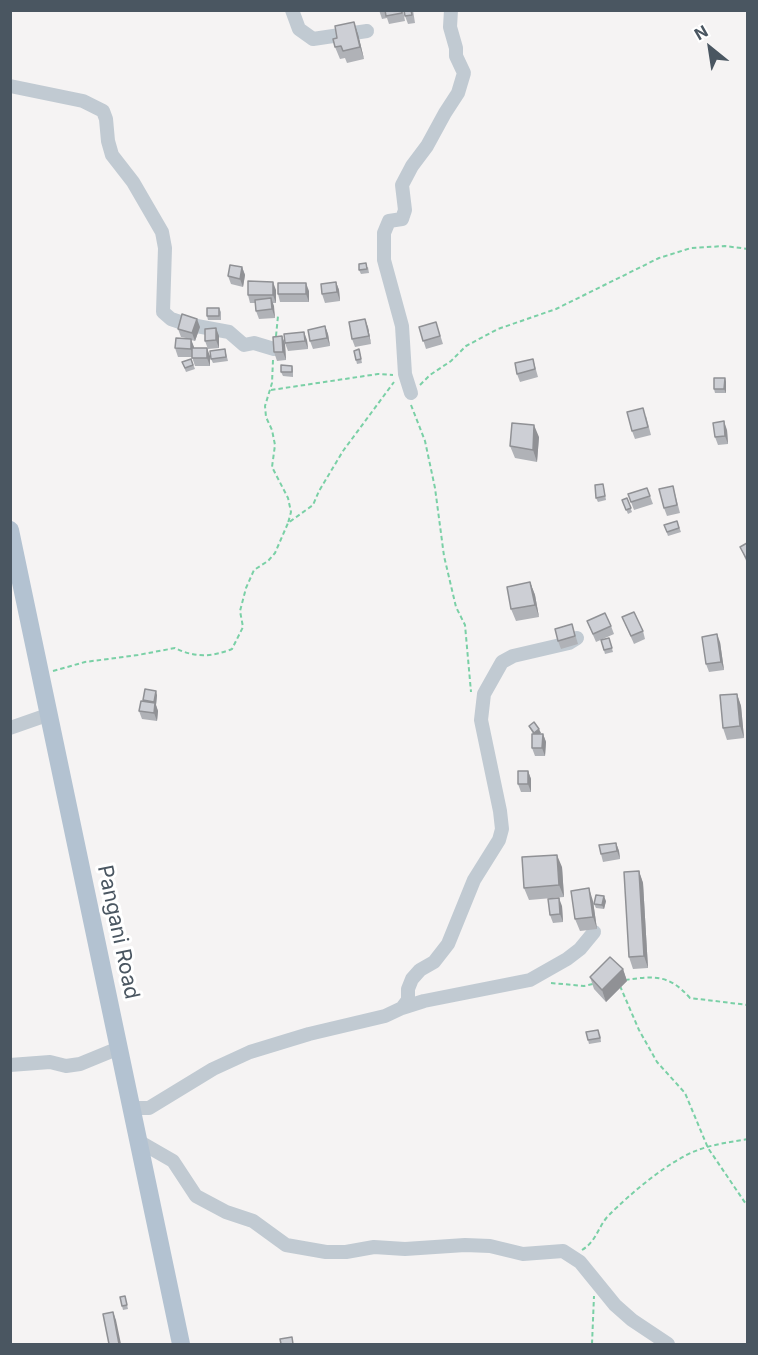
<!DOCTYPE html>
<html>
<head>
<meta charset="utf-8">
<style>
	body { margin:0 }
	#map { position:relative; width:758px; height:1355px; overflow:hidden; background:#f5f3f3; font-family:Inter,sans-serif }
	canvas { display:block }
	.frame { position:absolute; inset:0; border:12px solid #4a5661; pointer-events:none }
	.north { position:absolute; left:680px; top:18px; width:60px; height:60px; -webkit-text-stroke:4px #fff; paint-order:stroke; rotate:330deg; font-size:16px; font-weight:700; line-height:24px; text-align:center; color:#4a5661 }
	.north::after { content:''; display:block; margin:auto; width:21px; height:27px; background:#4a5661; clip-path:polygon(50% 0,100% 100%,50% 72%,0 100%) }
</style>
</head>
<body>
<div id="map">
<canvas width="758" height="1355"></canvas>
<div class="frame"></div>
<div class="north">N</div>
</div>
<script>
const ctx = document.querySelector('canvas').getContext('2d');
ctx.lineJoin = 'round';
function stroke(path, color, width, dash) { ctx.strokeStyle = color; ctx.lineWidth = width; ctx.lineCap = dash ? 'butt' : 'round'; ctx.setLineDash(dash || []); ctx.stroke(path); }
function fill(path, color) { ctx.fillStyle = color; ctx.fill(path, 'evenodd'); }
function drawText(font, color, halo, rows, align = 'center') {
  ctx.font = font + ' Inter,sans-serif'; ctx.lineWidth = 6; ctx.setLineDash([]); ctx.textBaseline = 'middle'; ctx.strokeStyle = halo; ctx.fillStyle = color; for (const [text, x, y, turn = 0] of rows) {
    ctx.save(); ctx.translate(x, y); ctx.rotate((+turn || 0) * Math.PI / 180); ctx.textAlign = isNaN(turn) ? turn : align; if (halo) ctx.strokeText(text, 0, 0); ctx.fillText(text, 0, 0); ctx.restore();
  }
}
stroke(new Path2D(`
	M276,336L278,316
	M273,360L272,383L265,406L266,417L272,430L275,445L272,467L288,498L291,512L288,523
	M420,385L430,375L451,361L466,346L498,329L556,309L659,258L691,248L725,246L748,249
	M271,390L378,374L393,375
	M411,405L425,441L435,488L444,556L456,607L465,625L471,692
	M53,671L85,662L138,655L175,648C195,658 212,657 232,649L243,627L240,611L246,588L254,570L268,561L275,553L288,523L313,505L319,491L343,451L394,382
	M625,980C654,976 669,974 690,998L748,1005
	M551,983L584,986L593,984
	M620,986L639,1030L657,1062L685,1093L708,1148L748,1207
	M582,1250C597,1241 598,1226 609,1215C631,1193 670,1160 698,1150C714,1144 731,1142 748,1139
	M592,1344L594,1296`), '#7ad0a6', 2, [4.5, 3]);
stroke(new Path2D(`
	M292,10L299,29L313,39L367,31
	M10,86L83,101L103,111L106,119L108,141L112,155L133,182L162,232L165,248L163,312L171,319L186,324L229,332L244,345L254,343L274,349
	M411,393L405,374L402,326L384,260V233L389,221L402,219L405,210L402,185L412,166L427,146L445,113L458,93L464,73L456,56V48L450,27L451,10
	M10,728L50,714
	M402,1008L424,1001L530,980L567,959L580,949L594,932
	M10,1065L50,1062L66,1066L80,1064L119,1048
	M132,1108H149L213,1069L250,1052L309,1034L385,1016L402,1008L408,1000V989L412,979L420,970L434,962L448,944L474,880L499,840L502,829L500,811L481,720L484,694L502,662L513,656L569,643L577,638
	M140,1142L173,1161L196,1196L226,1212L253,1221L286,1245L326,1252H346L374,1247L405,1249L465,1245L490,1246L523,1254L563,1251L580,1262L615,1305L632,1320L668,1344`), '#c1cad2', 14);
stroke(new Path2D(`
	M10,530L181,1344`), '#b3c2d1', 18);
fill(new Path2D(`
	M379,10H403L405,21L389,24L387,18L382,19Z
	M413,10L415,23L408,24L405,16Z
	M358,34L364,59L347,63L345,58L340,59L335,47L337,38Z
	M242,267L245,275L243,287L231,284L228,276Z
	M368,267L369,273L361,274L359,270Z
	M336,282L339,290L340,301L325,303L322,294Z
	M276,290V303H273L275,318L259,319L256,311L255,303H250L248,295Z
	M309,291V302H280L278,294Z
	M219,308L221,312V320H208L207,316Z
	M436,322L443,344L426,349L419,327Z
	M325,326L328,334L330,346L313,349L310,341Z
	M200,327L195,341L191,340L194,348L210,356V366H195L192,357H178L175,348L186,338L181,337L178,329Z
	M368,327L371,344L355,347L352,339Z
	M216,328L219,336V348L208,349L205,341Z
	M282,336L285,344L286,360L277,361L274,352Z
	M307,340L308,349L288,351L285,343Z
	M225,349L228,361L213,363L211,359Z
	M360,353L362,363L357,364L356,360Z
	M191,359L195,369L186,372L182,362Z
	M533,359L538,377L520,382L517,374Z
	M292,366L293,370V377L283,376L281,372Z
	M725,378L726,382V393H715L714,389Z
	M646,416L651,435L635,439L632,431Z
	M727,430L728,444L718,445L715,437Z
	M539,437L537,462L515,458L510,446Z
	M673,486L680,513L667,516L664,508Z
	M604,488L606,500L598,502L596,498Z
	M647,488L653,504L634,510L631,502Z
	M627,498L632,512L628,514L622,500Z
	M677,521L681,532L668,536L664,525Z
	M747,543V563L740,547Z
	M530,582L535,595L539,617L516,621L511,609Z
	M622,617L643,631L645,639L634,644Z
	M587,621L611,626L614,634L596,642Z
	M572,624L578,644L561,649L558,641Z
	M609,638L613,652L605,654L601,640Z
	M720,642L724,670L709,672L706,664Z
	M737,694L741,706L744,738L727,740L723,728Z
	M157,695L156,705L158,711L157,721L142,719L139,711L143,702V700Z
	M529,726L541,733L539,734H543L546,742L545,756H535L532,748L533,734Z
	M528,771L531,779V792H521L518,784Z
	M616,843L619,851L620,859L603,862L601,854Z
	M562,867L564,897L529,900L524,888Z
	M639,871L643,883L648,968L633,969L629,957Z
	M593,901L597,929L580,931L575,919Z
	M606,901L604,909L596,908L594,904Z
	M562,906L563,922L553,923L550,915Z
	M623,969L627,981L606,1002L594,989L590,977Z
	M600,1034L601,1042L589,1044L588,1040Z
	M125,1296L128,1309L123,1310L122,1306Z`), '#b0b2b7');
fill(new Path2D(`
	M354,22L358,34L364,59L360,47Z
	M242,267L245,275L243,287L240,279Z
	M273,282L276,290V303L273,295Z
	M336,282L339,290L340,301L337,292Z
	M306,283L309,291V302L306,294Z
	M271,298L274,306L275,318L272,309Z
	M197,319L200,327L195,341L192,333Z
	M365,319L368,327L371,344L369,336Z
	M325,326L328,334L330,346L327,338Z
	M216,328L219,336V348L216,340Z
	M304,332L307,340L308,349L305,341Z
	M282,336L285,344L286,360L283,352Z
	M191,339L194,347V357L191,349Z
	M207,348L210,356V366L207,358Z
	M725,378L726,382V393L724,389Z
	M724,421L727,430L728,444L725,436Z
	M534,425L539,437L537,462L533,450Z
	M530,582L535,595L539,617L535,605Z
	M717,634L720,642L724,670L721,662Z
	M156,691L157,695L156,705L158,711L157,721L154,713L155,705L154,702Z
	M737,694L741,706L744,738L740,726Z
	M539,729L541,733L535,737L534,733Z
	M543,734L546,742L545,756L542,748Z
	M528,771L531,779V792L528,784Z
	M616,843L619,851L620,859L617,851Z
	M557,855L562,867L564,897L559,885Z
	M639,871L643,883L648,968L644,956Z
	M589,888L593,901L597,929L593,917Z
	M604,896L606,901L604,909L602,905Z
	M559,898L562,906L563,922L560,914Z
	M623,969L627,981L606,1002L602,990Z
	M113,1312L116,1320L121,1344H119Z`), '#909195');
const building = new Path2D(`
	M385,10H401L402,13L386,16Z
	M404,10H411L412,15L405,16Z
	M354,22L360,47L343,51L341,46L335,47L333,39L337,38L335,26Z
	M366,263L367,269L359,270V264Z
	M230,265L242,267L240,279L228,276Z
	M248,281L273,282V295H248Z
	M336,282L337,292L322,294L321,284Z
	M278,283H306V294H278Z
	M271,298L272,309L256,311L255,300Z
	M207,308H219V316H207Z
	M182,314L197,319L192,333L178,329Z
	M365,319L369,336L352,339L349,322Z
	M436,322L440,336L423,341L419,327Z
	M325,326L327,338L310,341L308,330Z
	M216,328V340L205,341V329Z
	M304,332L305,341L285,343L284,334Z
	M282,336L283,352H274L273,337Z
	M176,338L191,339V349L175,348Z
	M192,348H207V358H192Z
	M225,349L226,357L211,359L210,351Z
	M359,349L361,359L356,360L354,351Z
	M191,359L193,365L185,368L182,362Z
	M533,359L535,369L517,374L515,363Z
	M281,365L292,366V372H281Z
	M714,378H725L724,389H714Z
	M643,408L648,427L632,431L627,412Z
	M724,421L725,436L715,437L713,423Z
	M512,423L534,425L533,450L510,446Z
	M603,484L605,496L596,498L595,485Z
	M673,486L677,505L664,508L659,489Z
	M647,488L650,496L631,502L628,494Z
	M627,498L631,508L626,510L622,500Z
	M677,521L679,528L667,532L664,525Z
	M747,543V557L746,558L740,547Z
	M530,582L535,605L511,609L507,587Z
	M634,612L643,631L631,636L622,617Z
	M605,613L611,626L593,634L587,621Z
	M572,624L575,636L558,641L555,629Z
	M717,634L721,662L706,664L702,637Z
	M609,638L612,648L604,650L601,640Z
	M145,689L156,691L154,702L143,700Z
	M737,694L740,726L723,728L720,695Z
	M141,701L155,703L154,713L139,711Z
	M534,722L539,729L534,733L529,726Z
	M532,734H543L542,748H532Z
	M518,771H528V784H518Z
	M616,843L617,851L601,854L599,845Z
	M557,855L559,885L524,888L522,857Z
	M639,871L644,956L629,957L624,872Z
	M589,888L593,917L575,919L571,891Z
	M596,895L604,896L602,905L594,904Z
	M559,898L560,914L550,915L548,899Z
	M610,957L623,969L602,990L590,977Z
	M598,1030L600,1038L588,1040L586,1032Z
	M125,1296L127,1305L122,1306L120,1297Z
	M113,1312L119,1344H109L103,1314Z
	M292,1337L293,1344H281L280,1339Z`);
fill(building, '#cdcfd5');
stroke(building, '#909195', 1.5);
drawText('21px', '#4a5661', '#fff', [
	["Pangani Road",118,932,78]
]);
</script>
</body>
</html>
